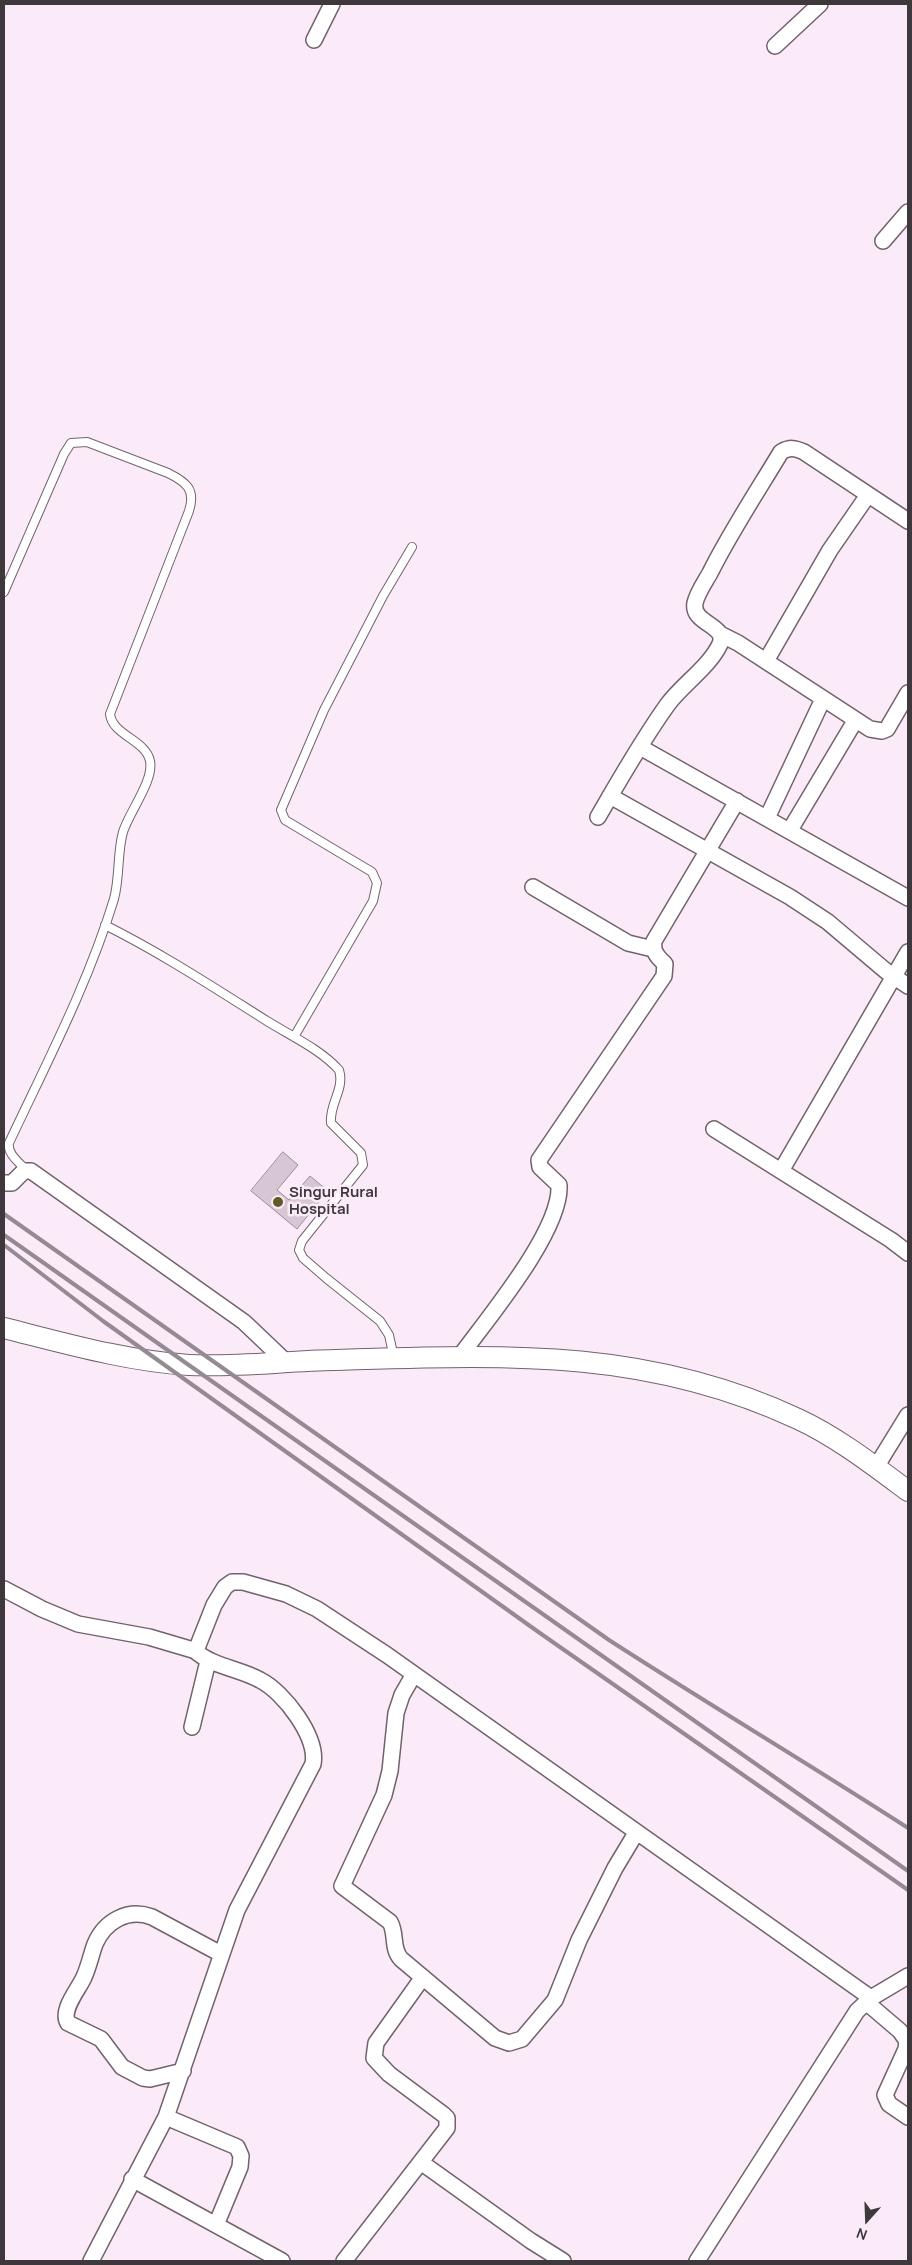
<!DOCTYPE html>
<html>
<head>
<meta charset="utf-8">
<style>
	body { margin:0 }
	#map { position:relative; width:912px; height:2265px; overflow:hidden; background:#fbebf8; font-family:Manrope,sans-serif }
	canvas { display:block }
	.frame { position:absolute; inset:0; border:5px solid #3e383d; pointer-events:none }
	.north { position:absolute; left:842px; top:2195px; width:50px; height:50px; -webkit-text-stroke:4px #fbebf8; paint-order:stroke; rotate:200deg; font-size:14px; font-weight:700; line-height:20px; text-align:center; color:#3e383d }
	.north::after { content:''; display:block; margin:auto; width:18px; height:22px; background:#3e383d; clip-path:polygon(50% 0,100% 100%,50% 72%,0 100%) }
</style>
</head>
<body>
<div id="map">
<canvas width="912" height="2265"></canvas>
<div class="frame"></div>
<div class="north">N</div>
</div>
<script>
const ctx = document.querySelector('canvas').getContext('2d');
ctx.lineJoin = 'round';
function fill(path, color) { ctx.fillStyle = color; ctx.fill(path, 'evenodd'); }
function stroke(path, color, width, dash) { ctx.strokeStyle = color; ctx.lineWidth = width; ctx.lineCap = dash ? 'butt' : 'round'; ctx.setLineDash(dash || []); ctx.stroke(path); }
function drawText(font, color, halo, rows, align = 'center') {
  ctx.font = font + ' Manrope,sans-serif'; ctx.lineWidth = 5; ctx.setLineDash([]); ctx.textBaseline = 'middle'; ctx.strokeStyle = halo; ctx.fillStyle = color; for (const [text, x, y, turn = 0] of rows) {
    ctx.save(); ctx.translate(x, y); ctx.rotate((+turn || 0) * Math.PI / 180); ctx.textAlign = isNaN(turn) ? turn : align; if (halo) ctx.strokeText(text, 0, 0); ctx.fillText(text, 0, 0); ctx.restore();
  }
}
const building = new Path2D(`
	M283,1152L298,1165L277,1190L289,1200L310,1176L328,1191L297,1229L251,1191Z`);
fill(building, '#d7c7d4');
stroke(building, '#9c8d99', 1);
const lane = new Path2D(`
	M4,592L64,454L71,443L87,442L168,473C186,482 196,489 189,511L110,714C112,735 146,740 150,761C154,781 129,812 123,832C117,853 120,877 114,899C88,984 47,1062 9,1143C7,1154 19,1162 26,1170
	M105,925C161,953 213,987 267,1021C291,1036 320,1049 339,1070C345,1089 329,1104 331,1123L361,1153L363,1165L302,1241L299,1250L303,1258L326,1278L380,1321L389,1335L394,1358
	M294,1037L373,901L377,883L372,872L285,820L281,810L324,710L383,596L412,547`);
const street = new Path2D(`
	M314,40L332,4
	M775,46L820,4
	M883,241L908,212
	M720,634L738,643L870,729L882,731L887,729L908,693
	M766,661L830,550L868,495
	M640,747L908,898
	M610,796L790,897L828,922L886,971L908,986
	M598,817C620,779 642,740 668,704C682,685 710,666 720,644C728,625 691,624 695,603C697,593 705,582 710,573C731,531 757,492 781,452C790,447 795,448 804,452L908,521
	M767,818L823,699
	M790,830L855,721
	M533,887L628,943L653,949
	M714,1129L891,1240L908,1253
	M781,1171L908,952
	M4,1183H12L24,1171H31L244,1322L285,1361
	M461,1355C488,1318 562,1230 559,1185L540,1167L539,1160L664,976L665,964C658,957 652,952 654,941L737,801
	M876,1467L908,1415
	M4,1589L42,1609L78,1624L149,1637L193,1650L197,1648L214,1605L225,1587L232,1582H243L286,1594L317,1609L387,1655L871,1998
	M414,1674L402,1695L396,1713L390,1771L384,1795L342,1886L390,1922C397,1934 391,1948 401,1959L495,2038L509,2043L522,2039L555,2000L579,1940L615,1868L636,1833
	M192,1727L208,1661
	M866,2002L900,2031L907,2041L906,2049L885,2095L889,2104L908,2117
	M183,2071L150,2079L143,2078L122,2067L101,2039L68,2023C60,2010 79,1989 84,1977C89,1966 91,1955 95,1944C105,1921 128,1908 152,1917L221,1954
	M166,2117L237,2147L241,2156L240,2167L216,2225
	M422,2163L531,2241L563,2261
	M132,2179L282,2261
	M91,2261L166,2117L237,1910L313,1764C318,1737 284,1692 260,1680C238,1668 213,1667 194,1650
	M344,2261L447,2128V2118L444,2115L389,2074L374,2058L376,2043L423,1977
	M697,2261L857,2011L871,1998L908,1976`);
const secondary = new Path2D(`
	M4,1328C64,1343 126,1361 189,1365C237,1367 286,1361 335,1360C500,1355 644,1347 798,1419C837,1437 873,1465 908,1491`);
stroke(lane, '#71636e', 10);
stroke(street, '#71636e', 18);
stroke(secondary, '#71636e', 22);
stroke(lane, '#fff', 8);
stroke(street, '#fff', 15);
stroke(secondary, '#fff', 20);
stroke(new Path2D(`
	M4,1214L609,1640C708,1704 809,1764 908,1828
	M4,1235L908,1871
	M4,1245L103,1321L537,1631L908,1890`), '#958a93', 4);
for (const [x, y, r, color] of [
	[278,1202,6,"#635926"]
]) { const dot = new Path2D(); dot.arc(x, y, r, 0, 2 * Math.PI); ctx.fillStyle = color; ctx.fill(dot); stroke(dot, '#fbebf8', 2); }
drawText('bold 15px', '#3e383d', '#fbebf8', [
	["Singur Rural",289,1193],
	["Hospital",289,1210]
], 'left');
</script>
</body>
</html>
